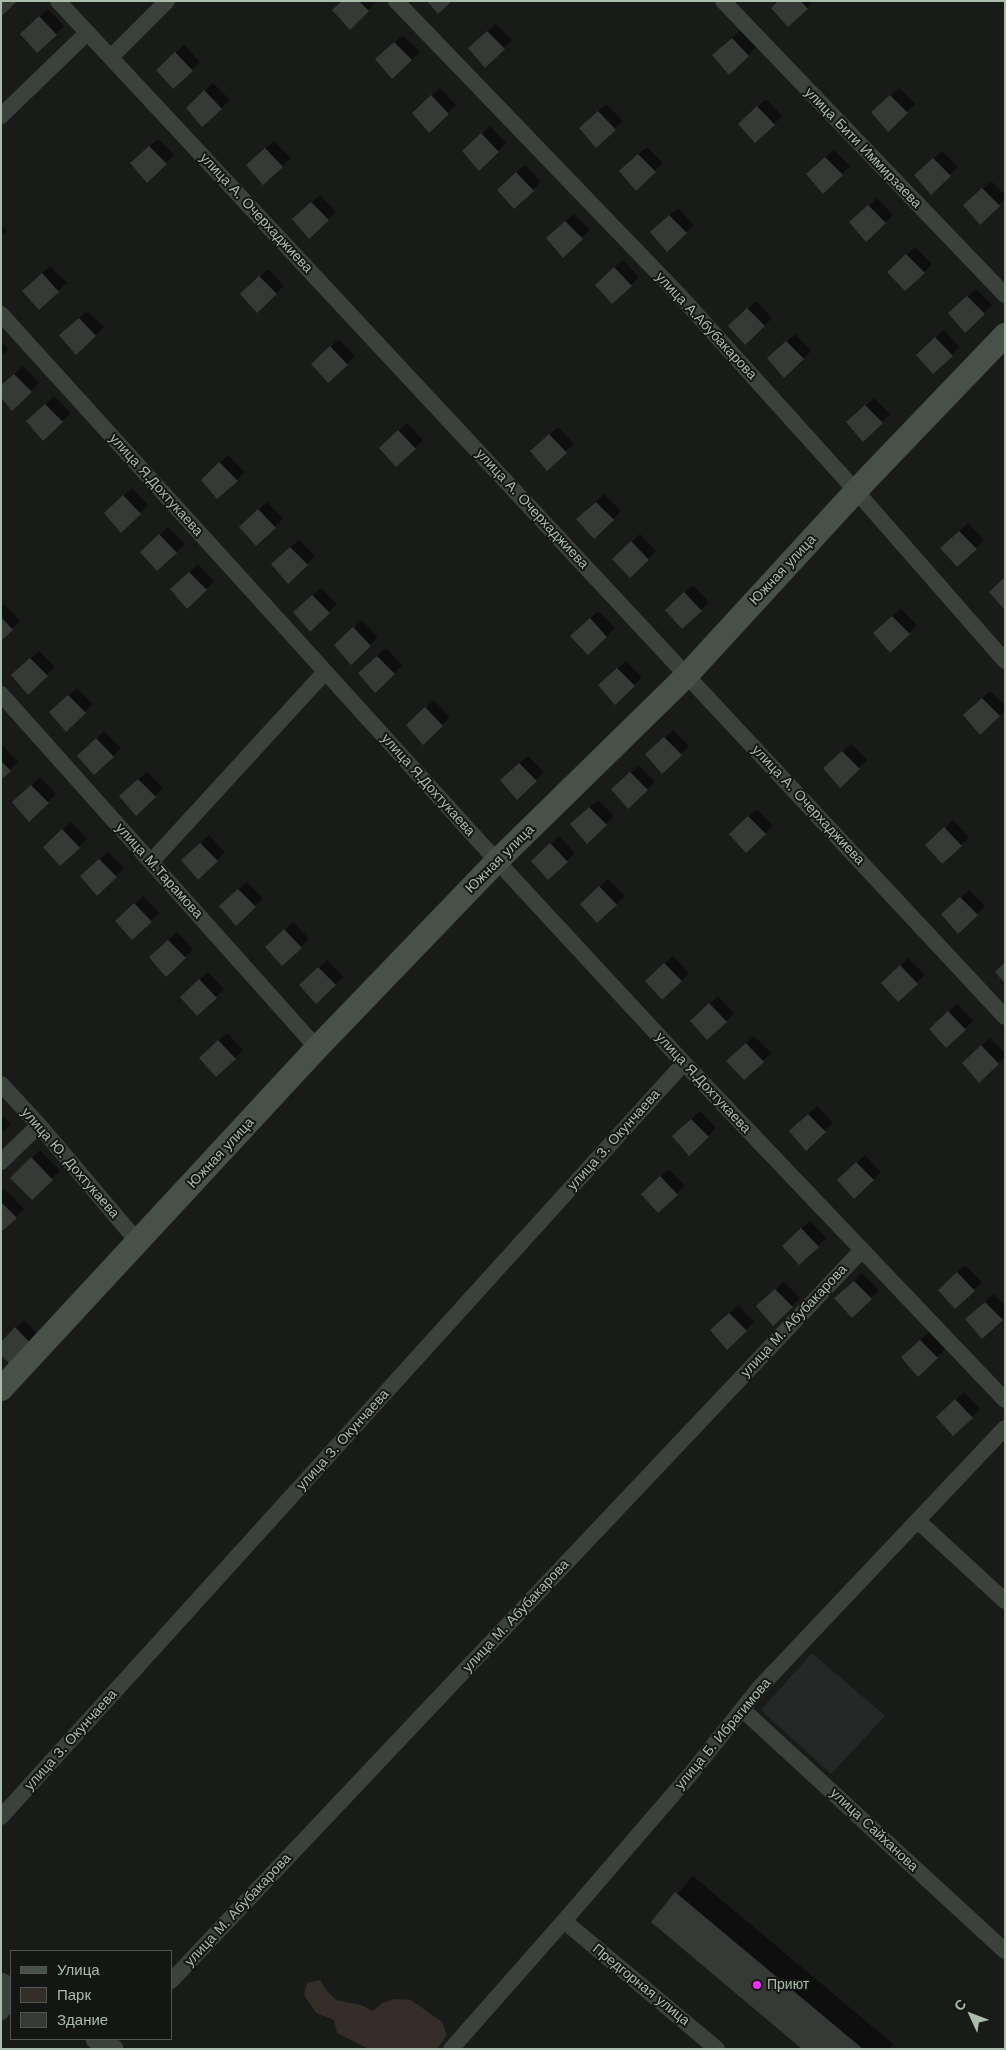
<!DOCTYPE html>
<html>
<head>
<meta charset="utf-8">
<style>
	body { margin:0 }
	#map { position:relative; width:1006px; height:2050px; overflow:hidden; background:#191b19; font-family:"Work Sans",sans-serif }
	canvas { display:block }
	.frame { position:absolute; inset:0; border:2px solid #aabcaa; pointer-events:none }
	.legend { position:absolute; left:10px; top:1950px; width:162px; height:90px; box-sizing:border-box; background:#141614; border:1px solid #505850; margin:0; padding:6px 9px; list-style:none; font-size:15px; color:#aabcaa }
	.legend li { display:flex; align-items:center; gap:10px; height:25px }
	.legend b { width:25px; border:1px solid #505850 }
	.north { position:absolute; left:946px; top:1990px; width:50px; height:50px; -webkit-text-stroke:4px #141614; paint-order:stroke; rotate:313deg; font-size:14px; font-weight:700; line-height:20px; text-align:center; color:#aabcaa }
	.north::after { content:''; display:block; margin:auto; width:18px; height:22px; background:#aabcaa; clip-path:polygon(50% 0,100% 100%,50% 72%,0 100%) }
</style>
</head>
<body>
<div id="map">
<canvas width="1006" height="2050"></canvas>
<div class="frame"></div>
<ul class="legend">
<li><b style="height:6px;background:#475147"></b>Улица</li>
<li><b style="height:14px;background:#342d28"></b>Парк</li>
<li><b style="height:14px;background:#353a37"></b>Здание</li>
</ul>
<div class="north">С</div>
</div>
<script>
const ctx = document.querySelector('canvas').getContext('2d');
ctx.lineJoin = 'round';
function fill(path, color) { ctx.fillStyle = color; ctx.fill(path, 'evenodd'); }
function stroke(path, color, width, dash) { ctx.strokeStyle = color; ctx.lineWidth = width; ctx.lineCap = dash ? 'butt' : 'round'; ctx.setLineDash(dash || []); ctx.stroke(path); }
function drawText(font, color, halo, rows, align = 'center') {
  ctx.font = font + ' "Work Sans",sans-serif'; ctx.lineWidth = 4; ctx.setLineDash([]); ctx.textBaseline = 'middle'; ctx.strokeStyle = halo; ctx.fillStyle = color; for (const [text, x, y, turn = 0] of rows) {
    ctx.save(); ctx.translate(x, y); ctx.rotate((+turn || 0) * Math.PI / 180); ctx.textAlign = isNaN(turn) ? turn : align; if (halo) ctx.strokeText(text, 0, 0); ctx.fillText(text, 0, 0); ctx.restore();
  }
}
fill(new Path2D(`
	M812,1653L885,1716L831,1774L761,1710Z`), '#242826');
fill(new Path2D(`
	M320,1980L327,1991L336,2000L361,2005L373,2011L382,2003L394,1999L411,2000L442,2022L447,2035L437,2049H369L337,2033L334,2020L316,2013L304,1995L307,1983Z`), '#342d28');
fill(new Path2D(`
	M343,1H375L376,2L350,28Z
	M779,1H814L788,26Z
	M48,9L64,26L37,51L29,26Z
	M496,24L512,40L485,66L477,40Z
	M740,31L756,47L729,73L722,47Z
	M403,35L420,52L393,77L385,51Z
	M184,45L200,62L173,87L165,62Z
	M213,83L230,100L202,126L195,100Z
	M440,88L456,105L430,131L422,105Z
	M899,88L915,104L888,130L881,104Z
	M766,99L782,116L774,124L748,116Z
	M606,104L623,121L596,146L588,120Z
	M490,126L506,143L498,151L472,143Z
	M158,139L174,155L166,163L139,155Z
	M274,141L291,158L263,183L256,157Z
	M647,147L663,163L636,189L628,163Z
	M834,150L850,166L823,192L815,166Z
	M942,151L958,167L931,193L924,167Z
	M525,165L541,182L514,207L506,182Z
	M991,181L1005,195V199L980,223L973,197Z
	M320,195L336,212L328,220L302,211Z
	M877,198L893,215L885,223L859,214Z
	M678,208L694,225L686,233L660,224Z
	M574,214L590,230L563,256L555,230Z
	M1,225L7,231L1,237Z
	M915,247L932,264L924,272L897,264Z
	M623,260L639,277L631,285L604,277Z
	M50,266L67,283L39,308L32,283Z
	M268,269L284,286L258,311L250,286Z
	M976,289L992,305L965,331L958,305Z
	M756,301L772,318L764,326H730Z
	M87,311L104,327L76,353L69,327Z
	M944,330L960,347L933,372L926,347Z
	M795,334L811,351L803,359L777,350Z
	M339,339L355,356L328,382L321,356Z
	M1,342L9,349L1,357Z
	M23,366L39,383L12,409L1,387Z
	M54,396L71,413L44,439L36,413Z
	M874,398L890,414L882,422L856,414Z
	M407,423L423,440L396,466L389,440Z
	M558,427L574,444L547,469L539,443Z
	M228,455L245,472L237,480L210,472Z
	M132,488L148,505L140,513L113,505Z
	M604,494L621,511L613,519L586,511Z
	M267,502L283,519L256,544L249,519Z
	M968,523L984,540L976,548L950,540Z
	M168,527L185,544L157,570L142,552Z
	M640,534L656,551L630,576L622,551Z
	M299,540L315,556L288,582L280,556Z
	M198,564L214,581L187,607L180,581Z
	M693,585L709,602L701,610L675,602Z
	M321,588L337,604L310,630L302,604Z
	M4,604L20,621L1,639V606Z
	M901,609L917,625L909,633L882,625Z
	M598,611L615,628L588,653L580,628Z
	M362,620L378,637L351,663L344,637Z
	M386,648L402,665L394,673L367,665Z
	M39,651L55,667L28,693L21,667Z
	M626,661L642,677L634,685L608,677Z
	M77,688L93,704L66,730L59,704Z
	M990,691L1005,705V710L999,716L972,707Z
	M434,700L450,717L442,725L416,717Z
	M673,730L689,746L662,772L655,746Z
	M104,731L121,748L113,756L86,748Z
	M851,744L867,760L859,768L833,760Z
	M2,745L18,762L1,778V746Z
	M528,756L544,772L517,798L509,772Z
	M639,765L655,782L647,790L621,781Z
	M147,772L163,788L155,796L129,788Z
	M40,777L56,794L29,820L22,794Z
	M598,800L614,816L606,824L580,816Z
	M757,809L773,826L746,851L738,826Z
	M953,820L969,837L961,845H927Z
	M71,822L87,839L60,864L53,839Z
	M209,835L225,852L217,860L191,852Z
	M559,836L575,853L548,878L541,853Z
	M108,852L124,868L116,876L90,868Z
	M608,879L625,896L597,921L590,896Z
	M247,882L263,898L236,924L229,898Z
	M969,890L985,906L977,914L951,906Z
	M143,896L159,913L132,938L125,913Z
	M293,922L309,939L301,947L275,939Z
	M177,932L193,949L185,957L159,949Z
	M673,956L689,973L681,981L655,973Z
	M908,958L925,975L898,1000L890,975Z
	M327,960L343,977L335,985L309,977Z
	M208,972L224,989L216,997L190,989Z
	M718,996L734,1013L707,1039L700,1013Z
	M957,1004L973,1021L946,1046L939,1021Z
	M227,1033L243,1050L216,1076L209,1050Z
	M754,1036L771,1053L763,1061L736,1053Z
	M990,1038L1005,1053V1057L979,1081L972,1055Z
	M817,1106L833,1123L825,1131L798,1123Z
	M700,1111L716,1128L689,1154L682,1128Z
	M1,1114L11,1124L1,1134Z
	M40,1150L60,1171L32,1198L12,1178Z
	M865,1155L881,1172L873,1180L847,1172Z
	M669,1169L685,1186L658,1211L651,1186Z
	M4,1188L24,1209L1,1231V1191Z
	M810,1221L826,1238L799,1263L791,1238Z
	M965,1265L982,1282L974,1290L947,1282Z
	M862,1273L879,1290L871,1298L844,1290Z
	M784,1282L800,1298L792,1306L766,1298Z
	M993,1294L1005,1306V1316L983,1337L975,1311Z
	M738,1305L754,1322L727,1348L720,1322Z
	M24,1320L45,1341L1,1344Z
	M929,1332L945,1349L918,1375L911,1349Z
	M964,1392L980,1409L953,1434L946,1409Z
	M693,1876L893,2044L889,2049H804L652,1922Z`), '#0007');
fill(new Path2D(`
	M1,1H17L3,15L1,13Z
	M342,1H359L369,11L350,30L332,10Z
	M427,1H452L438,14Z
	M778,1H801L808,9L788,27L771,8Z
	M39,16L57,35L37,53L20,34Z
	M487,31L505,49L485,68L468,48Z
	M732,38L749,56L729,75L712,55Z
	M394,42L412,60L392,79L375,59Z
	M175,52L193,71L173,89L156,70Z
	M204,90L222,109L202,127L186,108Z
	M431,95L449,114L429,133L412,113Z
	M890,95L908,113L888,132L871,112Z
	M757,106L775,125L755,143L738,124Z
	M598,111L616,130L596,148L579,128Z
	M481,133L499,152L479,171L462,151Z
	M149,146L167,164L147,183L130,163Z
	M265,148L283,167L263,185L246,165Z
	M638,154L656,172L636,191L619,171Z
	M825,157L843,175L823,194L806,174Z
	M933,158L951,176L931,195L914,175Z
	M516,172L534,191L514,209L497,190Z
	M982,188L1000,206L980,225L963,205Z
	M311,202L329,220L309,239L292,219Z
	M868,205L886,223L866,242L849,222Z
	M669,215L687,233L667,252L650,232Z
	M565,221L583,239L563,258L546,238Z
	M906,254L925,273L905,291L887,272Z
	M614,267L632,286L612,304L595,285Z
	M42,273L59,292L39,310L22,291Z
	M259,276L277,294L257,313L240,294Z
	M967,296L985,314L965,333L948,313Z
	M747,308L765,326L745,345L728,326Z
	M79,318L96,336L76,355L59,335Z
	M935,337L953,356L933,374L916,355Z
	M786,341L804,359L784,378L767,358Z
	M330,346L348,365L328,383L311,364Z
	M14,374L32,392L12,411L1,398V385Z
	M45,404L63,422L43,441L26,421Z
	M865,405L883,423L863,442L846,422Z
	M398,430L416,449L396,467L379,448Z
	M549,434L567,453L547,471L530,451Z
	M219,462L238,481L217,499L201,480Z
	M123,495L141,514L121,533L104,513Z
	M596,502L614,520L594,539L576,519Z
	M258,509L276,528L256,546L239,527Z
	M959,531L977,549L957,567L940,548Z
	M159,534L177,553L157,571L140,552Z
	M631,541L649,560L630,578L612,559Z
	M290,547L308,565L288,584L271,564Z
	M189,572L207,590L187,609L170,589Z
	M1005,577V610L989,592Z
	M684,592L702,611L682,629L665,610Z
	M312,595L330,613L310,632L293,612Z
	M892,616L910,634L890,653L873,633Z
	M1,617L13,630L1,641Z
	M590,618L607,637L588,655L570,636Z
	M353,627L371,646L351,665L334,645Z
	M377,656L395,674L375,693L358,673Z
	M30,658L48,676L28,695L11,675Z
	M617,668L635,686L615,705L598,685Z
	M68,695L86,713L66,732L49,712Z
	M982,698L1000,716L980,735L963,715Z
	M425,707L443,726L423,745L406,725Z
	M664,737L682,755L662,774L645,754Z
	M96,738L114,757L94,775L77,756Z
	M842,751L860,769L840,788L823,768Z
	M1,761L11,771L1,780Z
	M519,763L537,781L517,800L500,780Z
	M630,772L648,790L628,809L611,789Z
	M138,779L156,797L136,816L119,796Z
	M31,785L49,803L29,822L12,802Z
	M589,807L607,825L587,844L570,824Z
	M748,816L766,834L746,853L729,834Z
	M944,827L962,846L942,864L925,845Z
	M62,829L80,848L60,866L43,847Z
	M200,843L218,861L198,880L181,860Z
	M550,843L568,862L548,880L531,861Z
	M99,859L117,877L97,896L80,876Z
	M599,886L617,905L597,923L580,904Z
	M238,889L256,907L236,926L219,906Z
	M960,897L978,915L958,934L941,914Z
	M134,903L152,922L132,940L115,921Z
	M284,929L302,948L282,966L265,947Z
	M168,940L186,958L166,977L149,957Z
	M1005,962V983L995,972Z
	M664,963L682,981L662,1000L645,981Z
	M900,965L918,984L898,1002L881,983Z
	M318,967L336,985L316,1004L299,985Z
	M199,979L217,998L197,1016L180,997Z
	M709,1003L727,1022L707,1040L690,1021Z
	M948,1011L966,1030L946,1048L929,1029Z
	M218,1040L236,1059L216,1077L199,1058Z
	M746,1043L764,1062L744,1080L726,1061Z
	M981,1045L999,1064L979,1083L962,1063Z
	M808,1114L826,1132L806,1151L789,1131Z
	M691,1119L709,1137L689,1156L672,1136Z
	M31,1157L53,1180L32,1200L10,1178Z
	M856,1162L874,1180L854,1199L837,1180Z
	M660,1176L678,1195L658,1213L641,1194Z
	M1,1202L17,1218L1,1232Z
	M801,1228L819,1247L799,1265L782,1246Z
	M957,1272L975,1291L955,1309L938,1290Z
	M854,1281L872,1299L852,1318L834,1298Z
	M775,1289L793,1307L773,1326L756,1306Z
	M985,1302L1003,1320L982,1339L965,1319Z
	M729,1313L747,1331L727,1350L710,1330Z
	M15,1327L37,1350L16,1370L1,1355V1342Z
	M920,1340L938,1358L918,1377L901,1357Z
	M955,1399L973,1418L953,1436L936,1417Z
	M675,1892L863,2049H802L651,1922Z`), '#353a37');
stroke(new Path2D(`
	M58,1L1005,1017
	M396,1L682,298L856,491L1005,661
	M723,1L1005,295
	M111,57L167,1
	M1,116L87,33
	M1,314L497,861L684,1063L1005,1400
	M1,694L317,1048
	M151,862L325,672
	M1,1084L39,1125L138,1242
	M1,1162L39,1125
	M918,1521L1005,1601
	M743,1710L1005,1951
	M1,1817L684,1063
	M564,1921L717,2049
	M171,1981L861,1251
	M1,2012L11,1998
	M451,2049L564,1921L689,1776L759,1688L1005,1428`), '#3b423c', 16);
stroke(new Path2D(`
	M1,1983L11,1989
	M96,2039L113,2049`), '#3b423c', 21);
stroke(new Path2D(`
	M1,1389L317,1048L497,861L687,675L866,480L1005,335`), '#475147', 24);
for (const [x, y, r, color] of [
	[757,1985,5,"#f42dff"]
]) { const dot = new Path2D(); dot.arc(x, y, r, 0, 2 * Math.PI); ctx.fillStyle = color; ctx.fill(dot); stroke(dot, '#141614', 2); }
drawText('14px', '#aabcaa', '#141614', [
	["улица Бити Иммирзаева",863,148,46],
	["улица А. Очерхаджиева",256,213,47],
	["улица А.Абубакарова",706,326,47],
	["улица Я.Дохтукаева",156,485,48],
	["улица А. Очерхаджиева",532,509,47],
	["Южная улица",783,570,-47],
	["улица Я.Дохтукаева",428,785,48],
	["улица А. Очерхаджиева",808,805,47],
	["Южная улица",500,859,-45],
	["улица М.Тарамова",159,871,48],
	["улица Я.Дохтукаева",703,1083,47],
	["улица З. Окунчаева",614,1140,-48],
	["Южная улица",221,1153,-47],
	["улица Ю. Дохтукаева",70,1163,49],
	["улица М. Абубакарова",794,1321,-47],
	["улица З. Окунчаева",343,1440,-48],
	["улица М. Абубакарова",516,1616,-47],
	["улица Б. Ибрагимова",723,1734,-50],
	["улица З. Окунчаева",71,1740,-48],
	["улица Сайханова",874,1830,43],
	["улица М. Абубакарова",238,1910,-47],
	["Предгорная улица",641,1985,39]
]);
drawText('14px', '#aabcaa', '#141614', [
	["Приют",767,1985]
], 'left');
</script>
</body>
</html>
